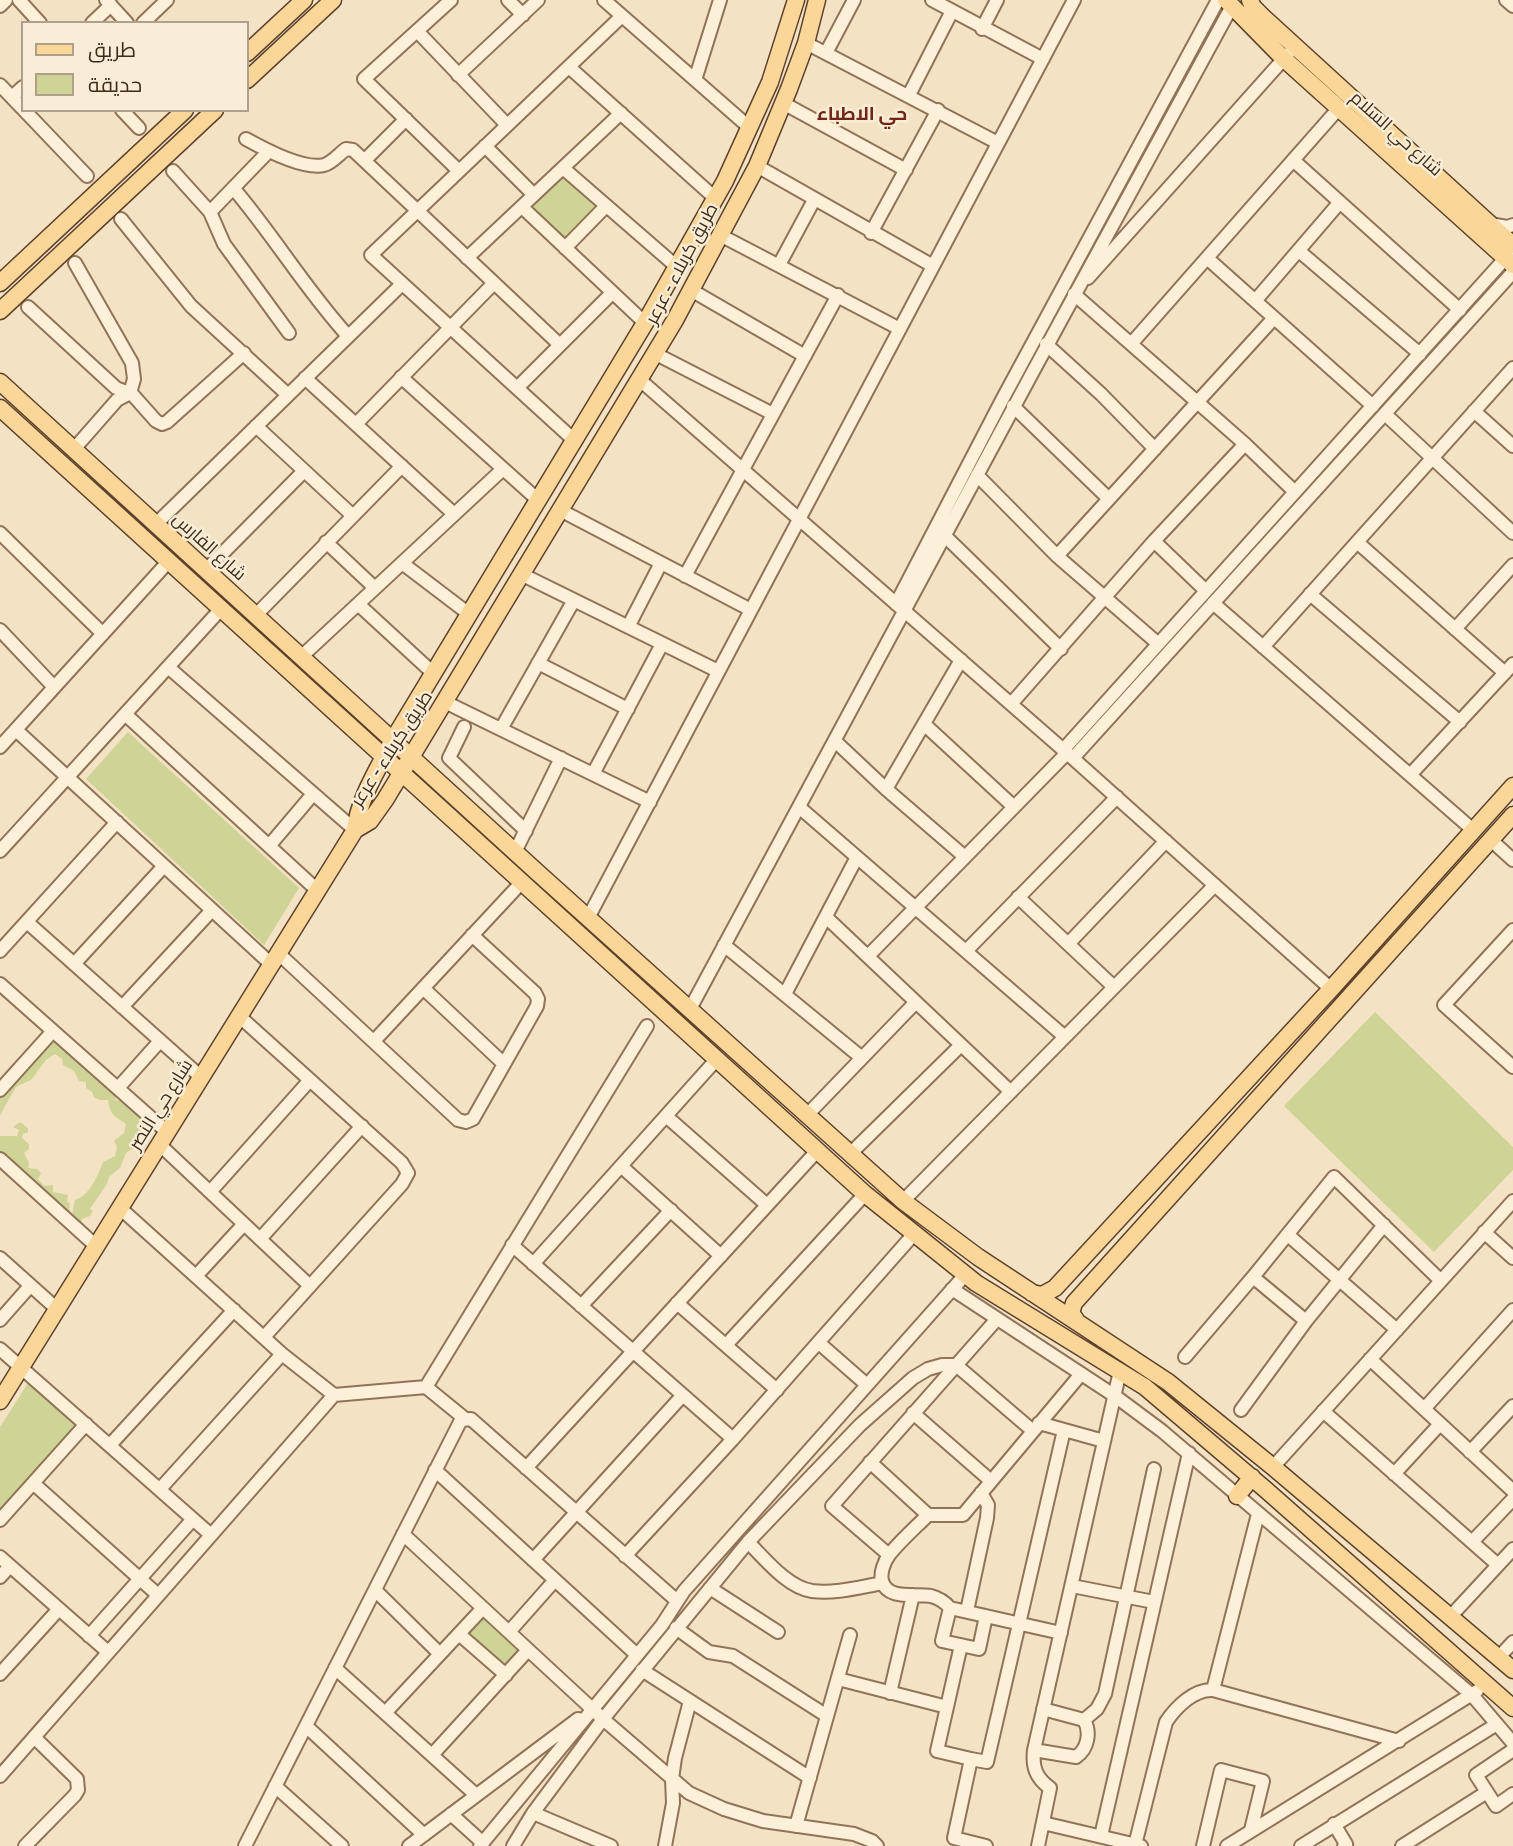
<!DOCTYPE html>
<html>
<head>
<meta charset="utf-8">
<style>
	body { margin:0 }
	#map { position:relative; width:1513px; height:1846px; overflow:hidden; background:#f3e3c4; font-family:Literata,Cairo,serif }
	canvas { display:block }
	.legend { position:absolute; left:21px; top:21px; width:228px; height:91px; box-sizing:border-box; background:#faedd5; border:2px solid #afa08b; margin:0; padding:9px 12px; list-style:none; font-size:21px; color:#3f2c1d }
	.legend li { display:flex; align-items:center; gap:14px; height:35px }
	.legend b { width:35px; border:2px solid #afa08b }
</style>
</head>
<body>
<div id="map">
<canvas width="1513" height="1846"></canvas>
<ul class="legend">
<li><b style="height:9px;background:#fad798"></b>طريق</li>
<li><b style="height:19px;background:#cfd396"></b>حديقة</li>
</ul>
</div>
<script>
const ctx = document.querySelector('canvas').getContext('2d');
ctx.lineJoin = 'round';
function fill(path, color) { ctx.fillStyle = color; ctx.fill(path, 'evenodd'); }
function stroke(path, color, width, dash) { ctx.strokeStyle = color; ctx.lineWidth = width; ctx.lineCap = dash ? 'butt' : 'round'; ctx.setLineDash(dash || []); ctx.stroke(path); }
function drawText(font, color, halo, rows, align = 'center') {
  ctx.font = font + ' Literata,Cairo,serif'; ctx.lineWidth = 5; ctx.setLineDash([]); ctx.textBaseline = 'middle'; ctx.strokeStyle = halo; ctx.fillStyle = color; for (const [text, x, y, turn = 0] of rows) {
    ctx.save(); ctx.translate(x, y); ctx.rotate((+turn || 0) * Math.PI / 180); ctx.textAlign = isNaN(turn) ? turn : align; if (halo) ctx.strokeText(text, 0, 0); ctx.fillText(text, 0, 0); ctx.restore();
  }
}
fill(new Path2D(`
	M563,173L597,208L564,241L528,207Z
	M128,732L299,888L264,945L86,779Z
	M1375,1012L1513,1147V1170L1434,1252L1284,1106Z
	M51,1037L114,1090L116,1100L131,1104L148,1119L147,1127L139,1136L140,1144L126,1153L120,1168L109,1177L107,1184L90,1209L93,1211L90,1216L82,1219L81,1225L71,1220L75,1200C89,1196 98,1176 103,1162L115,1156L117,1147L114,1141L124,1133L126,1124C114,1115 111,1117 108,1100H99L94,1097L92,1092L86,1088V1082L79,1081L74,1071L63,1065L62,1059L55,1054L46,1060L31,1080L16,1087L0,1115V1096C14,1088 10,1078 28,1070L33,1057Z
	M20,1122L28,1128V1132L23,1134L22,1138L29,1144V1149L24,1153L29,1163L28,1168L37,1169L41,1173L38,1179L44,1186L53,1185V1192L68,1195L67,1202L70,1203L69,1217L60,1210V1205L22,1180L23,1170L13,1169L0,1158V1136H17L19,1130L13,1127Z
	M28,1383L76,1425L0,1512V1427Z
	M484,1616L521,1650L505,1668L468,1634Z`), '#cfd396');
const minor = new Path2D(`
	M19,0L40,23
	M106,0L127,23
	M451,0L364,79L459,171
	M508,0L523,15
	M604,0L750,128
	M932,0L1043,59
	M1506,0L1513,6
	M0,6L6,0
	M92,23L111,5
	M143,23L167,0
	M982,29L997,0
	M417,31L507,125
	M806,43L998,143
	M826,53L854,0
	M569,67L715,198
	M458,75L538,0
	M695,80L720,0
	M0,85L23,109
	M909,95L952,11
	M12,97L23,87
	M783,103L906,170
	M24,110L87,176
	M122,110L139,128
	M246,139C264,149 303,170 324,165C332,163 339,154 346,149L353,150L560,345
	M485,146L534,195
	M365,160L406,119
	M1293,160L1460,310
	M757,166L933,266
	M563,168L677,267
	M173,171L210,212L224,244L289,333
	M234,189C274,236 306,290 348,336
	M522,207L645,323
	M210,212L268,152
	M121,219L191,306L288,395
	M1490,224L1507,227L1513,225
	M871,233L938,110
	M720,235L900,329
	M565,248L606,206
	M1299,251L1420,354
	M467,258L621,113
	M1207,258L1373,406
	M779,265L814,200
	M1088,278L1288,54
	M691,290L805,356
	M1074,294L1245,444L1295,492
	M1255,301L1340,202
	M28,307L116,388L132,394L156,421L162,424L167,422L244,353
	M1046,344L1101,394L1155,449
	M1131,344L1339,108
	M656,354L773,414
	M401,377L538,500
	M305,378L454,514
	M640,380L1067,753L1331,989
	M517,388L612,293
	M1013,406L1109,499
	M1474,411L1513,446
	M1385,414L1513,533
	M356,424L494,283
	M256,426L352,515
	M575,441L371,255L622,16
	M74,449L117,400L130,393L134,379L132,363L75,263
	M977,475L1057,556L1155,641
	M560,510L751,610
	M156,524L402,284
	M0,533L103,634
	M945,536L1061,649
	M1154,541L1206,591
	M326,542L375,588
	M1357,542L1505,673
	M1057,556L1274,318
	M402,563L469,614
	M206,570L304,471
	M521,574L718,671
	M685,576L838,295
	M1310,594L1460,722
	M1213,603L1473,830
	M358,604L433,673
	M896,604L1002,400L1218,0
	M256,615L402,466
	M628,627L661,563
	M1455,629L1513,565
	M0,630L54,687
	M1263,647L1513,368
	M301,657L503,469
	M538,663L628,709
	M168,667L355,830
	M445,702L650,802
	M1011,704L1154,541L1245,444
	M125,714L317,890
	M924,724L1014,807
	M464,727L449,758L526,831
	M501,729L574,600
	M16,730L271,964
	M835,741L886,789L965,857
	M0,747L168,562
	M1063,750L1510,253
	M1073,758L1513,272
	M593,774L662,644
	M1410,775L1513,664
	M886,789L961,660
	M799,807L1065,1037
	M1491,840L1513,860
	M269,846L313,794
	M0,851L220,610
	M515,852L561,758
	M1018,897L1114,987
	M826,917L1011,1092
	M588,918L1074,0
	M27,922L201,1077
	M1513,930L1444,1005L1513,1067
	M1068,944L1166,841
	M724,945L862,1058
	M0,951L117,822
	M966,951L1117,797
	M278,953L458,1120L466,1122L473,1119L537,1006L538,999L535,993L472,935
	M868,956L1067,753
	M74,964L164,866
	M0,984L167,1132
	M423,988L504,1064
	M785,994L857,857
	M122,1007L212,910
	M690,1009C870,675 1049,339 1232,6
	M239,1016L402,1163L408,1173L402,1184L264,1337
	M374,1041L521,883
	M118,1088L160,1041
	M0,1090L53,1031
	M808,1114L916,1002
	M666,1116L767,1205
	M159,1144L310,1286
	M851,1153L961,1045
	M0,1159L96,1246
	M621,1166L721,1256
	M210,1192L310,1080
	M903,1201L1215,885
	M120,1208L282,1354L334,1395L426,1387L464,1418
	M1484,1232L1513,1258
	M1288,1235L1397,1330
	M260,1239L362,1126
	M512,1245L733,1439
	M0,1258L57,1309
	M533,1264L716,1060
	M196,1276L244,1224
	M1253,1277L1306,1321
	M952,1289L1115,1396L1162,1431L1472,1695L1513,1743
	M677,1303L777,1390
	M581,1306L671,1210
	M0,1320L30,1286
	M819,1343L867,1385
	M727,1344L865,1194
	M0,1349L211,1535
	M1185,1357L1253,1277L1334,1177L1441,1281
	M1370,1359L1513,1491
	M426,1387L647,1026
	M1424,1409L1513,1310
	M1241,1410L1306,1321L1384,1225
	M1323,1411L1498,1565
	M913,1413L991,1481
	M1039,1423L1104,1441
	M110,1445L234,1310
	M1470,1452L1513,1406
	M870,1462L928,1515
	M1273,1467L1513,1201
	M526,1468L817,1151
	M435,1470L637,1655
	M1394,1474L1440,1424
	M33,1483L158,1595
	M160,1489L282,1354
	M0,1520L86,1424
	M403,1534L603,1719L689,1793L724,1809L763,1821L854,1834L872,1841L877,1846
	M748,1542C765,1559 787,1587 812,1591C835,1594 860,1587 883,1583
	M1472,1542L1513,1499
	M889,1555L832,1506L997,1319
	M625,1556L733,1439L913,1235
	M0,1557L108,1652
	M533,1560L683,1395
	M0,1577L10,1566
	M1072,1586L1154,1602
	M710,1588L778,1632
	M375,1590L440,1654
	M950,1608C945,1602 939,1598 931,1596C916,1593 888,1601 882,1581C880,1573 884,1562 889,1555C900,1541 915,1528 928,1515H963L1081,1374
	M967,1611L987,1518L988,1505L981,1493
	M986,1616L979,1649L942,1641L950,1608L1061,1633
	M1450,1617L1513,1549
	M676,1628L709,1652L733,1656L827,1716
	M509,1632L555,1580
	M459,1634L506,1675
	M89,1636L193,1519
	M1498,1658L1513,1642
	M335,1668L476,1795
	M642,1670L810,1778
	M0,1674L59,1609
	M838,1679L947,1707L937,1751L971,1759L954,1838L986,1846
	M1213,1690L1399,1741
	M890,1693L913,1595
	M947,1707L961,1645
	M385,1713L483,1608
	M1084,1720L1097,1709L1105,1694L1154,1469
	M306,1726L424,1835
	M1034,1750L1076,1757C1088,1749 1091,1732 1084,1720L1043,1709
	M1513,1750L1476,1775L1496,1806L1513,1794
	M432,1755L528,1650
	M971,1759L987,1762L1064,1430
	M0,1776L334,1395
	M275,1786L342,1846
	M533,1813L611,1846
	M451,1814L483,1843
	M1043,1823L1141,1846
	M1334,1824L1346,1844L1344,1846
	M796,1826L850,1635
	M1101,1836L1189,1453
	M1135,1845L1166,1722C1176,1707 1194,1689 1213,1690L1258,1514
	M25,1846L75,1795L78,1790L77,1779L34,1737
	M245,1846L461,1420L471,1419L676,1600
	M409,1846L578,1719
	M480,1846L662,1625L684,1591L965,1275
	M513,1846L533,1813L603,1719L748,1542L860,1425L913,1378L928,1369L942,1365H956L1033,1431
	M665,1846L673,1803L672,1779L675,1758L690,1701
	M1038,1846L1050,1788C1036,1778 1032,1767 1034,1750L1120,1371
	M1203,1846L1221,1770L1263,1781L1251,1830
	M1227,1846L1477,1691
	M1301,1846L1497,1724
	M1402,1846L1487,1792`);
const major = new Path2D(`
	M1226,0L1283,58L1513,265
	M1250,0L1253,7L1263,17L1513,245
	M247,53L304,0
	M247,80L333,0
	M0,283L185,110
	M0,311L215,110
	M0,382L537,872L903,1201L978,1257L1168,1382L1273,1467L1513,1670
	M0,408L865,1194L976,1283L1145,1387L1265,1489L1513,1708
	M355,830L370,821L385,800L675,320L757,166L789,89L806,43L817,0
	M1032,1293L1042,1295L1055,1288L1331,989L1513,786
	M1076,1320L1071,1313L1074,1303L1513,815
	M0,1401L355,830C359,798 378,769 393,740L645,323L725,181L770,82L796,0
	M1237,1496L1252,1477`);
stroke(minor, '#917358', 16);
stroke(major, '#5e412c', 19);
stroke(minor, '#fcf0d9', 12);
stroke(major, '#fad798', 16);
drawText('18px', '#3f2c1d', '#faedd5', [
	["شارع حي السلام",1396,134,42],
	["طريق كربلاء - عرعر",682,264,-62],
	["شارع الفارس",209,547,42],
	["طريق كربلاء - عرعر",392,749,-57],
	["شارع حي النصر",161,1105,-58]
]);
drawText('bold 19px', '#712617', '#faedd5', [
	["حي الاطباء",862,114]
]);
</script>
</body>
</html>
